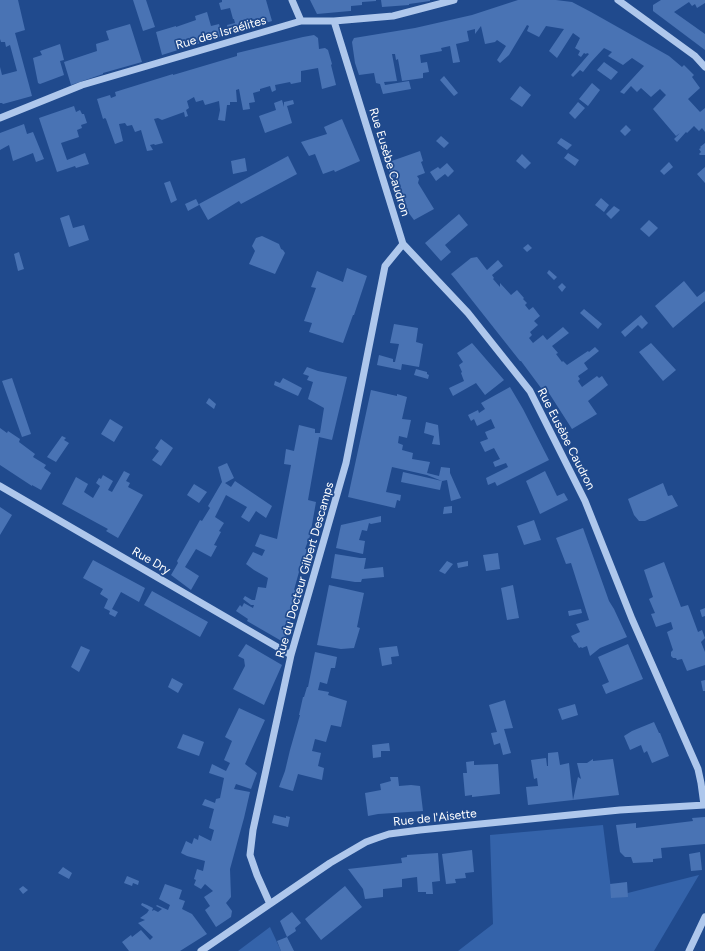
<!DOCTYPE html>
<html>
<head>
<meta charset="utf-8">
<style>
	body { margin:0 }
	canvas { display:block; background:#204a8d }
</style>
</head>
<body>
<canvas width="705" height="951"></canvas>
<script>
const ctx = document.querySelector('canvas').getContext('2d');
ctx.lineJoin = 'round';
function fill(path, color) { ctx.fillStyle = color; ctx.fill(path, 'evenodd'); }
function stroke(path, color, width, dash) { ctx.strokeStyle = color; ctx.lineWidth = width; ctx.lineCap = dash ? 'butt' : 'round'; ctx.setLineDash(dash || []); ctx.stroke(path); }
function drawText(font, color, halo, rows, align = 'center') {
  ctx.font = font + ' Figtree,sans-serif'; ctx.lineWidth = 3.5; ctx.setLineDash([]); ctx.textBaseline = 'middle'; ctx.strokeStyle = halo; ctx.fillStyle = color; for (const [text, x, y, turn = 0] of rows) {
    ctx.save(); ctx.translate(x, y); ctx.rotate((+turn || 0) * Math.PI / 180); ctx.textAlign = isNaN(turn) ? turn : align; if (halo) ctx.strokeText(text, 0, 0); ctx.fillText(text, 0, 0); ctx.restore();
  }
}
fill(new Path2D(`
	M603,825L612,897L699,875L654,951H458L493,924L490,835Z
	M270,927L281,951H238Z`), '#3463aa');
fill(new Path2D(`
	M0,0H18L25,30L15,33L32,96L3,104L2,103H0V67L2,75L17,71L10,45L6,47L5,42H1L0,39Z
	M133,0H146L155,27L143,31Z
	M222,0H266L272,21L216,38L162,55L156,32L176,26V27L196,20L195,16L207,12L211,26L219,24L221,31L228,29L227,25L235,23L234,19H233L230,8L221,10L219,3L222,2Z
	M310,0H376V1L362,2V5L351,6V11H350L317,14Z
	M381,0H430V1L409,4V5L382,7Z
	M518,0H556L572,2L591,12L669,56L682,67L684,65L694,75L692,77L700,88L688,99L700,112L705,108V132L702,128L699,131L694,126L687,133L686,132L677,142L674,139L680,133L676,136L653,109L666,95L660,89L651,97L641,88L637,92L631,86L624,94L620,92L644,66L632,58L623,65L608,56L612,52L604,48L591,62L583,72L580,70L573,77L571,75L589,54L587,53L586,54L584,53L581,57L578,55L580,51L575,48L580,38L573,33L557,58L549,51L564,29L546,26L539,37L527,31L529,26L527,25L509,55L500,63L497,60L506,46L497,40L495,42L485,44L481,26L475,34V29L467,31L469,41L456,44L460,62L453,63L450,46L441,48L442,51L420,55L421,63L427,62L429,72L423,73V78L402,81L398,59L396,60L395,54H392L397,81L384,82L385,85L409,81L411,89L383,94L380,84L376,83L374,73L359,75L355,63L352,42L354,38L415,28L472,15Z
	M661,0H705V3L697,8L695,4L692,6L689,2L674,12L705,34V50L653,11V5Z
	M130,24L142,62L103,73V74L71,85L64,62L97,51L96,44L109,40L106,31Z
	M314,35L318,38L319,49L325,48L328,50L332,64L331,65L336,85L322,89L318,68L301,71V82L291,84L290,82L275,85L276,90L272,92L270,86L260,89V91L253,93L255,102L249,103L250,109L243,110L239,89L236,90L237,102H230V105H227L225,121L218,120L220,110L219,101L205,105L203,100L196,102L194,97L187,101L189,108L186,110L188,116L185,117L184,112L162,120L158,118L154,119L163,143L155,145L154,144L150,145L153,150L147,151L141,130L135,132L132,125L127,126L125,123L119,124L123,141L115,144L106,119L105,118L103,119L97,99L110,95L111,98L116,96L115,92L173,74V75L237,56V53L303,37Z
	M60,44L64,60L60,61L64,75L40,84L38,83L33,58L42,55L40,51Z
	M604,62L618,72L611,80L597,70Z
	M444,76L458,93L454,96L440,80Z
	M592,83L600,90L588,106L579,99Z
	M520,86L531,95L522,107L510,99Z
	M282,100L284,107V102L293,100L294,104L287,106L292,123L265,133L259,116L276,110L274,103Z
	M578,102L585,108L575,119L569,113Z
	M74,106L76,112L80,110L82,114H84L87,123L81,125L82,128L77,130L79,137L61,143L67,160L85,153L89,164L76,168L75,166L57,172L39,118Z
	M342,119L360,161L335,172L334,170L323,174L315,154L309,156L301,142L327,134L324,127Z
	M24,124L27,134L33,132L44,159L36,162L33,153L13,161L9,145L0,150V133Z
	M626,125L631,130L625,136L620,131Z
	M441,136L449,143L444,148L436,141Z
	M561,138L572,145L567,150L557,143Z
	M705,143V155H700L699,154L701,152L699,149L701,148L700,147Z
	M420,151L423,161L421,162L425,173L417,176L419,179L418,183L434,209L414,220L408,212H407L401,202L396,188H395L386,163Z
	M568,153L579,160L575,166L564,158Z
	M522,154L531,163L525,169L516,161Z
	M288,156L297,174L241,204L239,201L208,220L199,204Z
	M245,158L247,171L233,174L231,161Z
	M669,162L673,167L664,175L660,171Z
	M447,163L454,171L448,177L445,174L436,181L430,172L438,167L440,169Z
	M705,167V183L697,174Z
	M170,181L177,200L171,203L164,183Z
	M601,198L609,205L604,212L595,205Z
	M196,199L199,205L188,211L185,204Z
	M614,206L620,210L611,219L606,214Z
	M459,214L468,225L445,245L451,252L441,261L425,243Z
	M69,215L73,228L84,225L89,240L69,247L60,218Z
	M649,220L658,228L649,237L640,229Z
	M262,236L279,244L281,249L283,250L285,253L275,274L249,264L255,251L252,246L256,238Z
	M528,244L532,248L527,252L523,248Z
	M19,252L24,269L18,271L14,254Z
	M477,257L487,270L498,260L503,266L492,275L494,278L493,279L500,287V283L511,295L517,290L524,298L523,299L527,303L525,305L529,310L533,307L540,316L534,321L538,325L530,332L532,335L529,338L533,343L543,335L547,340L563,327L569,333L552,346L558,353L556,354L562,362L563,361L567,365L588,351L589,352L595,347L599,351L584,363L588,369L578,376L580,379L578,381L582,387L597,376L599,378L602,376L608,385L588,401L597,414L572,429L547,390L544,392L521,361H520L456,280L451,274L471,258Z
	M347,268L367,276L354,315H353L343,343L309,332L312,323L304,321L316,288L311,287L317,271L343,282Z
	M549,270L557,277L554,280L547,273Z
	M684,281L697,297L705,291V301L673,328L655,306Z
	M562,283L566,287L562,292L558,287Z
	M584,309L602,324L598,329L580,313Z
	M641,315L648,323L642,329L638,325L625,337L621,332Z
	M394,324L418,328L416,342L423,344L419,367L402,364L401,370L377,365L379,355L393,359V362H395L399,344L390,343Z
	M472,343L504,380L485,395L476,383L453,396L449,388L464,381L461,373L462,372L459,365L463,362L457,353Z
	M651,343L676,370L663,381L639,352Z
	M307,367L318,371L347,377L332,440L319,437L308,500L316,502L310,536L305,549H307L304,561H302L294,590L297,589L285,643L247,621L248,619L236,611L240,605L242,607L244,603L253,608L254,605H251L243,599L245,596L252,600H255L258,587L266,588L268,578L254,570L246,564L253,552L262,556L265,550L255,546L260,534L277,539L291,465L284,464L286,449L294,451L299,425L315,429V433H320L324,408L308,399L313,382L307,380L309,376L303,374Z
	M416,369L427,372V374L429,375L428,379L414,375Z
	M12,378L31,434L22,437L2,381Z
	M283,378L302,388L298,396L274,385L275,381L280,383Z
	M510,387L523,409L549,460L497,486L495,482L488,485L486,478L508,467L506,463L495,467L493,462L500,459L494,448L485,452L480,442L488,439L485,432L495,428L491,419L477,426L474,419L471,421L468,415L478,410L479,413L485,409L481,403Z
	M371,390L397,396V394L407,397L402,419L411,420L407,438L399,436L398,443L403,445L402,450L413,453L412,459L430,462L427,473L439,476L441,467L450,468V473L461,498L451,501L447,480L442,481L440,490L401,482L403,472L442,481L427,475L392,467L386,492L401,495L400,501L397,500L395,508L348,497Z
	M209,398L216,404L214,409L206,403Z
	M110,419L123,427L114,442L101,434Z
	M426,422L438,425L440,445L432,444L434,436L424,433Z
	M0,428L7,433L8,431L20,439L19,442L35,454L33,457L46,465L44,468L51,473L41,490L32,485V486L0,465Z
	M62,436L66,438L64,440L69,443L56,462L47,457Z
	M161,439L173,448L161,466L152,460L159,451L155,448Z
	M227,463L234,478L225,483L231,487L235,481L272,506L266,518L256,511L249,522L241,517L247,507L226,495L215,517L224,523L219,531L221,532L214,545L217,546L211,557L196,549L185,567L199,576L191,590L171,575L178,563L177,561L200,520L202,521L210,508L208,506L222,482L218,467Z
	M124,471L130,474L126,481L130,483L128,487L143,495L118,538L106,531L108,529L62,504L76,477L88,484L84,492L93,498L100,486L96,483L99,478L101,479L103,475L113,481L108,490L112,492Z
	M545,471L557,496L564,493L568,500L540,514L526,481Z
	M663,483L668,496L672,495L678,506L645,521H639L634,515L628,499Z
	M194,484L207,492L199,503L187,495Z
	M452,506V513L443,514L444,507Z
	M0,507L12,515L0,535Z
	M381,516V522L371,524L369,523L367,531L362,530L359,540L365,541L363,554L336,548L341,525Z
	M534,520L541,540L524,545L517,526Z
	M583,528L609,601L614,609L627,637L600,648L590,656L587,646L582,648L581,647L579,648L576,643L574,642L571,636L580,632L576,624L589,620L571,563L566,564L556,538Z
	M498,553L500,569L486,571L483,555Z
	M335,554L360,558H366L364,569L383,567L384,577L362,579L361,582H355L331,578Z
	M93,560L145,588L139,602L121,592L112,609L118,612L115,617L109,614L110,611L104,608L108,599L100,594L103,589L83,578Z
	M447,561L453,564L445,574L439,571Z
	M468,561V566L458,568L457,563Z
	M664,562L681,607L688,605L698,632L702,630L705,638L701,642L705,652V665L687,671L682,659L677,660L676,658H673L671,656V652L673,650L667,632L673,629L671,622L656,627L651,614L655,613L649,599L653,597L644,570Z
	M329,585L364,593L357,627L360,628L354,648L341,649L317,645Z
	M513,585L519,618L507,620L501,588Z
	M152,591L208,622L200,637L144,605Z
	M705,608V616L702,617L700,610Z
	M581,609L582,613L569,616L568,611Z
	M246,644L282,665L264,705L233,689L245,666L244,659L238,656Z
	M628,644L643,679L606,694L602,685L609,682L598,657Z
	M81,646L90,650L79,672L71,667Z
	M397,646L399,656L391,657L392,664L382,666L379,648Z
	M315,652L337,657L335,668H331L327,684L320,682L318,690L329,692L328,695L347,701L341,727L331,725L326,742L315,739L312,751L321,753L318,766L324,768L322,780L298,774L293,791L279,787L285,771L290,750L300,715H299L303,697H304L307,687H308Z
	M172,678L183,684L178,693L168,687Z
	M705,680V691H703L701,681Z
	M505,700L513,728L504,729L511,753L503,755L500,743L494,745L491,733L497,732L489,705Z
	M575,704L578,715L562,720L558,709Z
	M239,708L265,720L245,764L257,773L251,789L236,784L234,789L250,792L244,818L230,869L231,897L226,903L232,911L231,917L216,927L205,910L210,906L204,897L213,891L205,884L201,889L194,885L196,880L194,879L197,869L203,871L205,861L187,856L181,853L186,841L192,844L194,838L198,840L199,835L211,841L214,830L209,828L214,809L202,805L205,799L215,803L216,799L220,798L224,778L209,773L212,764L226,771L230,763L224,760L232,741L225,737Z
	M654,722L659,733H660L669,756L652,763L647,751L644,753L641,745L630,750L624,736L632,731Z
	M183,734L204,742L199,756L177,748Z
	M389,743L390,751H381V757L373,758L372,745Z
	M558,752L560,765L569,763L573,800L528,805L526,787L538,786L537,778L534,779L531,760L546,758L547,766H548V753Z
	M593,759V761L613,759L619,795L573,800L578,777L581,779L577,763H587Z
	M474,761V765L498,764L500,794L472,797V795L465,796L463,773H467L466,762Z
	M390,777H398L399,786L411,785L420,786L423,811L378,814L368,816L365,793L381,790L380,784L391,781Z
	M274,815L286,818V816L290,817L288,827L272,823Z
	M705,817V844L661,848L662,858L653,859V862L633,863L631,857H625L620,852L616,825L636,823V828L693,821L692,818Z
	M472,850L474,872L465,873L466,878L455,879L456,883L446,884L442,854Z
	M700,852L702,870L691,871L689,854Z
	M438,853L440,881L432,882L433,894H426V892H418L417,877L402,879V887L383,889V897L365,899L363,889L348,869L402,863L401,858L407,857V855Z
	M63,867L72,873L69,879L58,873Z
	M127,876L139,881L138,885L133,883L132,886L124,883Z
	M627,882L628,897L611,898L610,884Z
	M165,884L182,890L179,899L185,901L182,909L192,914L207,934L180,951H129L122,942L131,935L132,937L141,930L150,940L153,937L138,923L145,920L140,918L147,913L149,910L141,905L142,903L147,905L153,908L152,911L154,910L158,912L162,909L156,906L157,905L168,910L170,905L159,899Z
	M23,886L28,890L23,894L19,889Z
	M345,886L362,907L321,940L305,919Z
	M292,912L301,923L295,928L296,931L287,937L294,951H281L277,941L287,937L280,921Z`), '#4973b4');
stroke(new Path2D(`
	M292,0L301,21
	M618,0L695,56L705,67
	M334,21L403,244L468,313L530,391L585,501L632,619L698,769L701,783L704,805
	M0,118L82,85L301,21H334L393,16L454,0
	M0,486L291,655
	M270,904L257,875L250,855L253,830L291,655L346,463L385,266L403,244
	M201,951L330,863L366,842L377,838L389,834L420,830L620,810L705,805
	M689,951L705,917`), '#aec7ec', 7);
drawText('12px', '#fff', '#204a8d', [
	["Rue des Israélites",221,33,-16],
	["Rue Eusèbe Caudron",389,162,73],
	["Rue Eusèbe Caudron",566,439,63],
	["Rue Dry",151,561,30],
	["Rue du Docteur Gilbert Descamps",305,570,-74],
	["Rue de l'Aisette",435,818,-6]
]);
</script>
</body>
</html>
